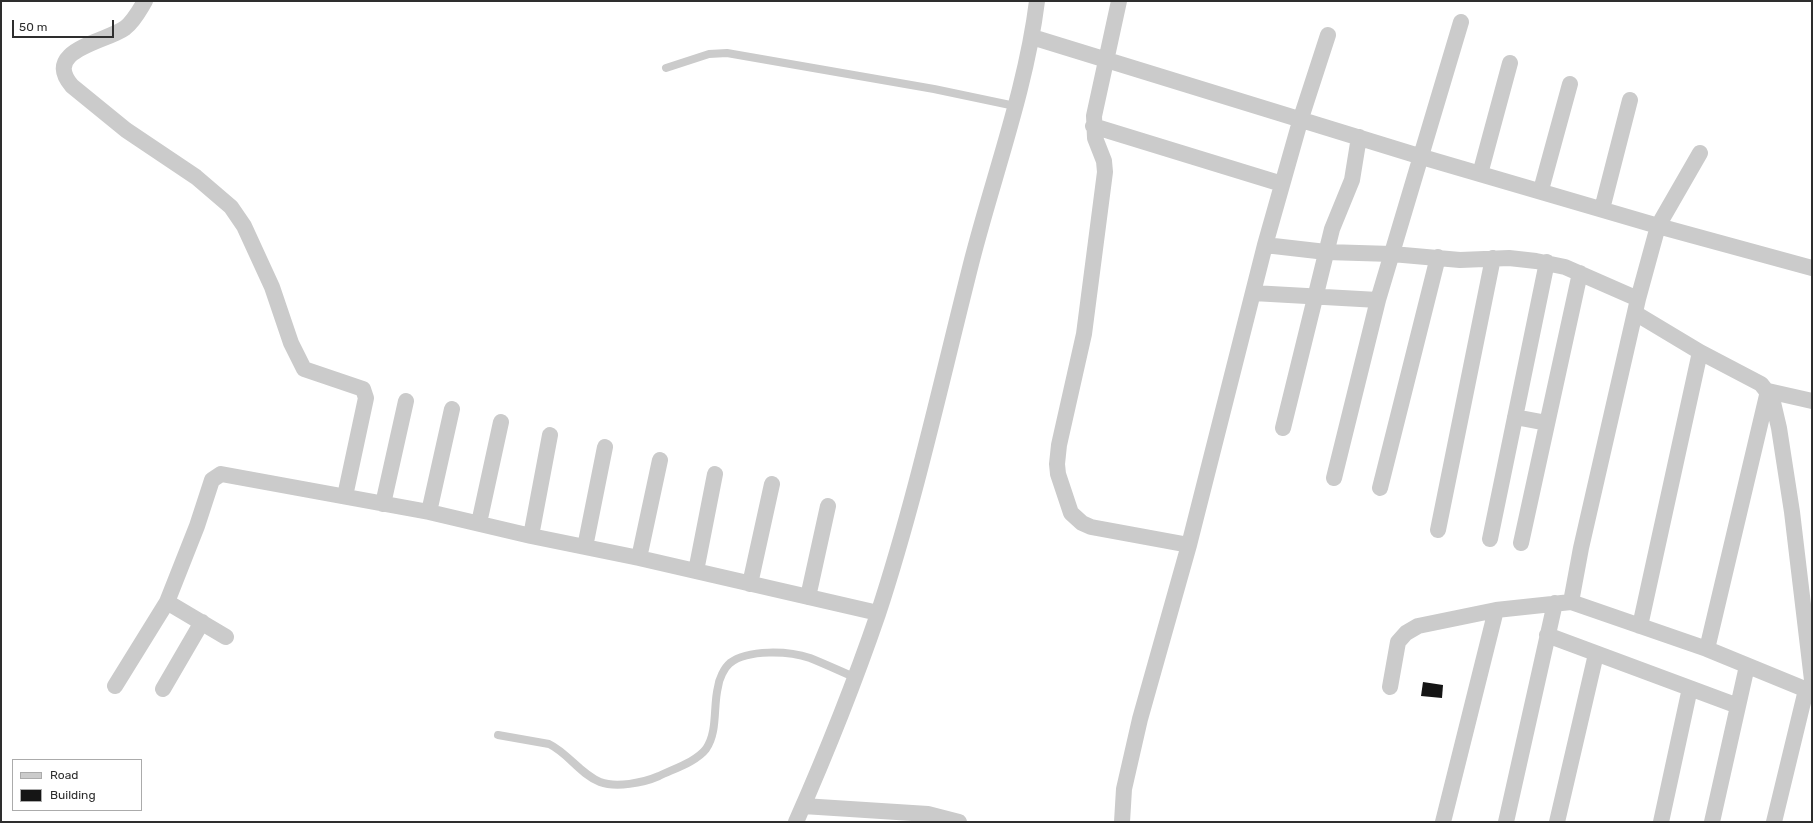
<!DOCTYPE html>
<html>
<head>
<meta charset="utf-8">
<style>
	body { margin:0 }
	#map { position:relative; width:1813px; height:823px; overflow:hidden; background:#fff; font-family:Rubik,sans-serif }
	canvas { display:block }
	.frame { position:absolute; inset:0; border:2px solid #2e2e2e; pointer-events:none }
	.legend { position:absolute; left:12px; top:759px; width:130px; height:52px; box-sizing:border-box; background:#fff; border:1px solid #ababab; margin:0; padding:5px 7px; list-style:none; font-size:12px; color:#2e2e2e }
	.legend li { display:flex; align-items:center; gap:8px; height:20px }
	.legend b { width:20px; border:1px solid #ababab }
	.scale { position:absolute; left:12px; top:20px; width:102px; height:18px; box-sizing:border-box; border:2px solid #2e2e2e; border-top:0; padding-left:5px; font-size:12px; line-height:14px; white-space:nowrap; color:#2e2e2e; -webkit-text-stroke:3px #fff; paint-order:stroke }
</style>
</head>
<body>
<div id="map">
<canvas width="1813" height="823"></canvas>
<div class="frame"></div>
<ul class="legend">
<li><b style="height:5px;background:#cbcbcb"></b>Road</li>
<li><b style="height:11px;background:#151515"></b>Building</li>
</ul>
<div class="scale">50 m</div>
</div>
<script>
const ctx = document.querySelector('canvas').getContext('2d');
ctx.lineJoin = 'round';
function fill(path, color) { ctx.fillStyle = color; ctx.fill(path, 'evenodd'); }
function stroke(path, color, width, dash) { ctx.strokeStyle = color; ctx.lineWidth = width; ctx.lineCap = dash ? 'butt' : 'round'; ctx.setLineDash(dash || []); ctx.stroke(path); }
fill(new Path2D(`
	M1423,682L1443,685L1442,698L1421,696Z`), '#151515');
stroke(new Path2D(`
	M666,68L709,54L727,53L934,89L1015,106
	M498,735L549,744C568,753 580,774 600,782C616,788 643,783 659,776C673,769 696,762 706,749C718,732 713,706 718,687C719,679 724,668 730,663C748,649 789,651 810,658C825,664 840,671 854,677`), '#cbcbcb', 8);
stroke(new Path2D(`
	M145,1C139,11 134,21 125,28C106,42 41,50 72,86L126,130L196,177L231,207L244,226L272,287L291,343L304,369L363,389L366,398L345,496
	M1119,1L1094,116L1095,138L1104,161L1105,172L1084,334L1059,445L1057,464L1058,474L1071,513L1082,523L1091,527L1189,545
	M1032,37L1422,157L1658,226L1812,268
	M1093,126L1282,184
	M1480,174L1510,63
	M1541,190L1570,84
	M1602,209L1630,100
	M1265,245L1326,252L1392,254L1460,260L1509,258L1536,261L1565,267L1638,299
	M1253,293L1378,300
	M1635,313L1700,352L1761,384L1772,398L1779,428L1792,512L1812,680
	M1515,417L1547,423
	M1283,428L1332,229L1352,180L1359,137
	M1334,478L1378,300L1461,22
	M1380,488L1438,257
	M383,504L406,401
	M429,512L452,409
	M479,523L501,422
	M1438,530L1493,258
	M531,536L550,435
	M1490,539L1547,262
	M1521,543L1580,273
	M585,547L605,447
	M639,558L660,460
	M696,571L715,474
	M750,584L772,484
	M808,597L828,506
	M167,602L226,637
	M1571,602L1581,548L1638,299L1658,226L1700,153
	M1640,626L1700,352
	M1547,635L1738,706
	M1707,649L1768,391L1812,401
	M115,686L167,602L197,526L212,480L221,474L429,512L531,536L639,558L878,613
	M1390,687L1398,642L1406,633L1418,626L1496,610L1571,602L1707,649L1812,692
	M163,689L202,622
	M803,806L928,814L959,822
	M796,822C826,754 854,684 878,614C916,498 942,378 972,260C994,174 1026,89 1037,1
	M1122,822L1124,789L1140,719L1189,545L1265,245L1301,118L1328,35
	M1443,822L1496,610
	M1506,822L1555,603
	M1557,822L1596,654
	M1661,822L1690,688
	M1712,822L1747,666
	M1774,822L1806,690`), '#cbcbcb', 16);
</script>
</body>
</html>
